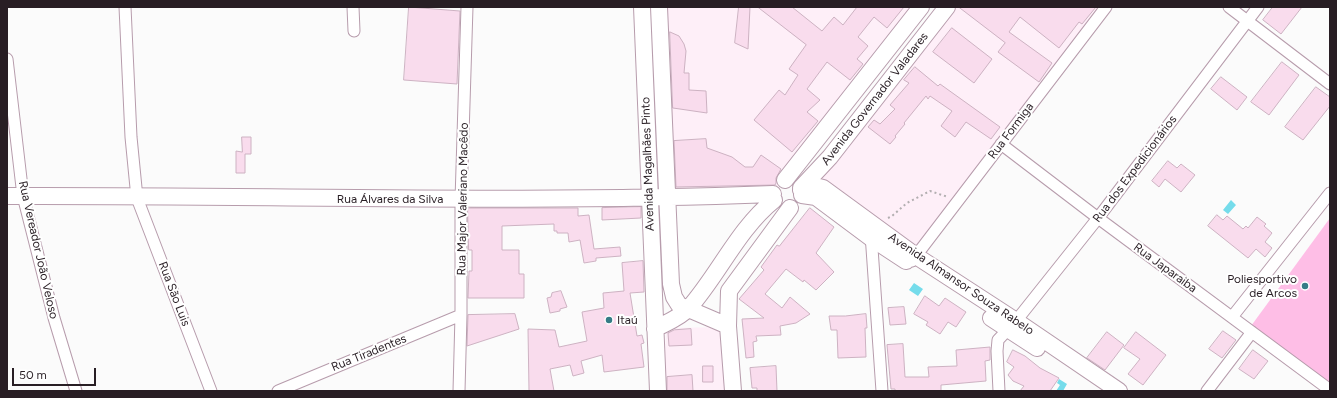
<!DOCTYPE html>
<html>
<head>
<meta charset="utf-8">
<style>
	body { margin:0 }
	#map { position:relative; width:1337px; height:398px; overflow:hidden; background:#fbfbfb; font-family:Figtree,sans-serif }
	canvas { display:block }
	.frame { position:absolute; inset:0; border:8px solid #281e24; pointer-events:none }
	.scale { position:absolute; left:12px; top:368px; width:84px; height:18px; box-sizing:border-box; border:2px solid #281e24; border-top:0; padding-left:5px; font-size:12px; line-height:14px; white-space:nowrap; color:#281e24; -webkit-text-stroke:3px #fff; paint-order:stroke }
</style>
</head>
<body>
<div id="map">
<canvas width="1337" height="398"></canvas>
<div class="frame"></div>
<div class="scale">50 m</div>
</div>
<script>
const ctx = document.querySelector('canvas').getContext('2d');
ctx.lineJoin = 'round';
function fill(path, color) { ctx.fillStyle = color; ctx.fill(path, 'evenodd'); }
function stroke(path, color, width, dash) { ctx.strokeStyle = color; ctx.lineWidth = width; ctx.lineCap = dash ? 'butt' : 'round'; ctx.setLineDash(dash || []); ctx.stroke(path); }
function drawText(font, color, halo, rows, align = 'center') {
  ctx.font = font + ' Figtree,sans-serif'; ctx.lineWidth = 4; ctx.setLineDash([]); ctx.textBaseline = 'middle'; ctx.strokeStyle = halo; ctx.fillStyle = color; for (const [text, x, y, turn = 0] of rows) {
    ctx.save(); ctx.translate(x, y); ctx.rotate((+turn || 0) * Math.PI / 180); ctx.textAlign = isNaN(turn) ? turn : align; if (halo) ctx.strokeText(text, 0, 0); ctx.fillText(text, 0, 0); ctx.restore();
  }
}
fill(new Path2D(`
	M665,7H913L774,191L673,193Z
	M954,7H1102L913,252L820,181Z
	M722,327L727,391H665L664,377L666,333L668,328Z`), '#feeff8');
fill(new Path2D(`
	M1330,218V384L1251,326Z`), '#febee6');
fill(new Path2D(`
	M1231,200L1236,205L1228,214L1223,210Z
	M914,283L923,289L918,296L909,290Z
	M1059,379L1067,384L1063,391H1056L1060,385L1057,383Z`), '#75dceb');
const building = new Path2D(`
	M409,7L460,11L457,84L404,80Z
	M739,7H750L748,49L735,43Z
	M758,7H792L822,31L834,17L843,25L857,7H904L887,28L874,17L858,37L868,46L857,59L863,64L850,80L827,62L807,89L820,100L807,112L818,121L792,152L754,120L779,90L785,95L798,75L789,69L806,45Z
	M959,7H1096L1082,24L1079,22L1059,48L1020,17L1009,32L1052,63L1039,82L998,52L1005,43Z
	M1273,7H1302L1281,34L1263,20Z
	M952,28L992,59L974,83L933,52Z
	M670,32L679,36L684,44L686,51L684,73H689V90L706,91L707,113L673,108Z
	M1282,62L1299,75L1269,115L1251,102Z
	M915,67L938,86L940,84L1000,127L991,139L966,122L955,137L941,126L952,111L930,96L928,99L926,96L904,123L905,124L895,136L896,137L890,144L868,127L874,120L880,124L895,109L890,105L909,83L904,80Z
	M1221,77L1247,97L1237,110L1211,89Z
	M1316,87L1330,97V106L1303,140L1285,127Z
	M242,137H251V154H245V173H236V151L242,152Z
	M706,139L707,148L732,157L745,167H753L761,155L781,169L776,178V183L775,185L676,187L674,141Z
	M1168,161L1177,168L1181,164L1195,175L1181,192L1165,179L1159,187L1152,181Z
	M641,207V218L602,220V208Z
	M468,208H578V216L589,215L594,249L620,247L621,256L596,258V261L584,263L580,240L569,242L568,233H557V231H554V224L502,226V250H519V274H524V298H468L469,271H472V250H469Z
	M810,208L834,227L816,253L834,272L816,290L804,280L803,282L786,269L765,294L782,308L790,297L810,314L796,323L780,326L781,335L756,336L757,341L753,342L754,357L746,358L742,319L764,318L739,299L764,270L761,267L777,245L779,246Z
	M1217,215L1223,220L1227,216L1243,229L1246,226L1248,228L1257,217L1266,224L1264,226L1272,233L1265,242L1272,248L1265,257L1256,249L1248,258L1208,226Z
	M643,261L644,292L630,293L637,336L642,335L644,343L641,344L644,367L604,372L602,355L581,361L584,373L573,376L570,365L550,369L554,391H529L528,329L555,330L559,347L587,341L582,312L604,308L603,293L624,291L622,263Z
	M561,291L567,307L560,309V311L550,313L547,298L551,297L552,293Z
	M925,296L939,306L945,298L966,312L956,327L948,322L940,334L926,325L928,322L914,314Z
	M904,307L906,324L890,325L888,308Z
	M515,314L519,329L467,346L468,315Z
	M866,314L867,328H865L866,357L838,358L837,330H831L829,316H845Z
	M691,329L692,345L669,346L668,333L674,330Z
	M1223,331L1236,340L1222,358L1209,349Z
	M1107,332L1124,345L1105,370L1087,358Z
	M1136,332L1166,355L1143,385L1128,374L1140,359L1124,348Z
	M903,344L905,377H929L928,367L957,366L956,350L990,347V360L985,361L986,381L941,385V391H895V389H891L887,345Z
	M1013,350L1025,356L1040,368L1059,378L1050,391H1020L1024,386L1013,381L1008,375L1014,367L1007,362Z
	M1253,350L1268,361L1254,379L1239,369Z
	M703,366H713V382H703Z
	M776,366L777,391H757V388H752L750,368Z
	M692,375L693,391H667V377Z`);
fill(building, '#f9dced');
stroke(building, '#cdb2c2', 1);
const street = new Path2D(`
	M125,7L131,137L137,198L211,391
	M353,7L354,31
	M1229,7L1330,84
	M7,59L23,196L54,318L76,391
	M1001,144L1098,218L1330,390
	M871,234L882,391
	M912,261L1106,7
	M1232,317L1330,193
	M278,391L461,315
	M459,391L461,315V200L467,7
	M999,391L997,351L998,340L1016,321L1098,218L1258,7
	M1207,391L1252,332`);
const secondary = new Path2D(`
	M642,7L658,391
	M659,7L671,284L674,297L679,305L728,326
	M785,180L921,7
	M801,188L830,157L947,7
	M801,190L815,186L823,188L916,256L1016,321L1119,391
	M802,195L816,197L871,238L906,261
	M7,196C262,195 518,204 773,194
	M991,318L1037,348
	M655,329C666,323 681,317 689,308C719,274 738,229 774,200
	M733,391L728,326L729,291L790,208`);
stroke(street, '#b79cac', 13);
stroke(secondary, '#b79cac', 18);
stroke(new Path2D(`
	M888,218L892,216L907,203L930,191L948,197`), '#b2aeb0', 2, [2, 3]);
stroke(street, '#fff', 11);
stroke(secondary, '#fff', 16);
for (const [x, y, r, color] of [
	[1305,286,4,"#357c86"],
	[609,320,4,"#357c86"]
]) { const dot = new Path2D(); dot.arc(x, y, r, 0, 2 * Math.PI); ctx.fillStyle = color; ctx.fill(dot); stroke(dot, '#fff', 1.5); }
drawText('12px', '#281e24', '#fff', [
	["Avenida Governador Valadares",875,99,-52],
	["Rua Formiga",1011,131,-53],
	["Avenida Magalhães Pinto",648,164,-92],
	["Rua dos Expedicionários",1135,169,-53],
	["Rua Álvares da Silva",390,199],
	["Rua Major Valeriano Macêdo",463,199,-89],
	["Rua Vereador João Veloso",38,250,77],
	["Rua Japaraiba",1165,268,36],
	["Avenida Almansor Souza Rabelo",961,284,34],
	["Rua São Luis",174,294,69],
	["Rua Tiradentes",369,353,-22]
]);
drawText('12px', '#281e24', '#fff', [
	["Poliesportivo",1297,279],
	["de Arcos",1297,293],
	["Itaú",617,320,"left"]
], 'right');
</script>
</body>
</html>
